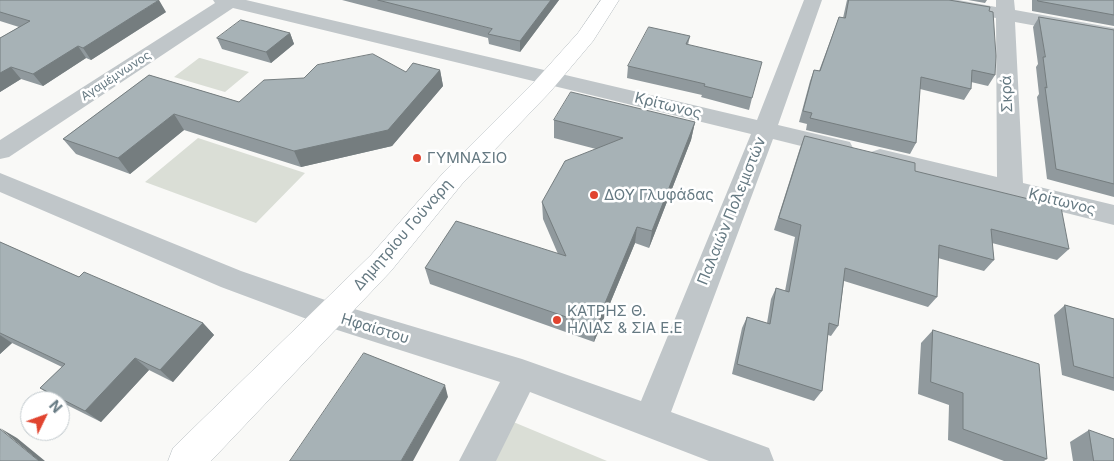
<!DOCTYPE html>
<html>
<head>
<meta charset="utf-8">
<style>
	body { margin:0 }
	#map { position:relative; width:1114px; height:461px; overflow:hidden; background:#f9f9f7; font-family:Inter,sans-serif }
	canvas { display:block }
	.north { position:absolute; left:20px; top:391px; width:50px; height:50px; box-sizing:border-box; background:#fff; border:1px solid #c1c9cd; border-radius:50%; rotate:48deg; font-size:14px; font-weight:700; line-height:20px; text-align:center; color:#657982 }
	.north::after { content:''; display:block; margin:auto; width:18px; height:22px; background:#e1442f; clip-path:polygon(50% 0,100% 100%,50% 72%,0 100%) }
</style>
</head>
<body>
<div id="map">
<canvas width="1114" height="461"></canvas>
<div class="north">N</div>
</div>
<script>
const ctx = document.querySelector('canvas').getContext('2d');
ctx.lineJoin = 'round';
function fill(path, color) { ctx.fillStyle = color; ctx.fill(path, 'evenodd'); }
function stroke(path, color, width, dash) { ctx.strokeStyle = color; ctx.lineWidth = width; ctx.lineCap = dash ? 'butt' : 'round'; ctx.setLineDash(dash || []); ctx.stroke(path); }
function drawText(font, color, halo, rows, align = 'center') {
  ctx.font = font + ' Inter,sans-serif'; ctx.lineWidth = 5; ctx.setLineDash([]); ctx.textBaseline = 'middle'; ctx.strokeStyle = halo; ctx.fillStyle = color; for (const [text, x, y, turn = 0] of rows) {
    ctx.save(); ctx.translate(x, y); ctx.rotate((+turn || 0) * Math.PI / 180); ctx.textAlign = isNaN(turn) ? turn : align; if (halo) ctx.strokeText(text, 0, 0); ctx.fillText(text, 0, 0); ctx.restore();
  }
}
fill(new Path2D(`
	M199,58H200L249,72L225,92L174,77Z
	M198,138L305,173L256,223L145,182Z
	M511,421L607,461H492Z`), '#daded6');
const secondary = new Path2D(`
	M601,0H619L593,41L550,92L462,184L391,271L211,461H168L173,448L371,255L444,172L534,82L578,33Z`);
stroke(secondary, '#b3babe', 1);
fill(new Path2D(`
	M213,0H246L757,120L804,0H822L778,125L850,142L853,148L850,154L841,156L773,139L671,412L769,448L774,461H709L530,392L496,461H459L500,382L331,328L221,287L0,192V173L241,271L331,302L522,359L641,401L751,134L233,8L9,157L0,159V140L215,3Z
	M918,0H958L996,7V0H1014L1015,10L1114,28V40L1015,22L1023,183L1114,205V225L871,164L868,158L871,152L880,149L997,177L996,18L927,6L920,4Z`), '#c0c6c9');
fill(secondary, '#fff');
fill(new Path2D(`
	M0,0L166,12L91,60L86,58L43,86L21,79L0,92V38L19,27L0,21Z
	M342,0H559L520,52L489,44L488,38Z
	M847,0H949L989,11L995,75L988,86L971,82V89L964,100L920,89L916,143L910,154L806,130L807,124L799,122L810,81L814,70L819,71L839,17L843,18Z
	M968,0H987L985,3Z
	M1032,0H1114V26L1032,11Z
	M1039,17L1114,30V197L1047,179L1037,97L1039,94L1036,67L1038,64L1033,27Z
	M290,33L294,44L271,63L222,49L217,38Z
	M690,36L688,45L752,98L749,110L701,97L702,95L627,78L628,66Z
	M440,70L443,86L392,146L301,167L184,130L130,174L76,154L63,139L149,75L239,102L304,78Z
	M554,120L695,122L691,140L649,248L635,243L594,342L430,284L425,268L558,254L543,219L542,202L596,149L554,138Z
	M805,136L915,171L1069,249L1057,260L992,243L994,260L984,271L938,258L937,297L928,307L844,281L838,326L831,336L828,335L822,391L814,401L732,374L742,328L747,317L767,323L771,299L776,288L785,291L795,237L774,230L800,148Z
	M0,242L79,277L203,323L214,335L173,382L149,370L101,422L57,400L40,388L62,367L12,343L0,354Z
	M1065,305L1114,319V391L1062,375L1054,315Z
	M933,330L1047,459L1044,461H1004L948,440L949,405L918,394L921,343Z
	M1089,430L1114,461H1073L1070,442Z`), '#90999d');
fill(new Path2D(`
	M159,0L166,12L91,60L83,48Z
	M551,0H559L520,52V41Z
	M290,33L294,44L271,63L266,52Z
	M78,46L86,58L43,86L33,74Z
	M11,67L21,79L0,92V73Z
	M440,70L443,86L392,146L301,167L294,151Z
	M174,114L184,130L130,174L118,158Z
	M695,122L691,140L649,248L652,231Z
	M637,227L635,243L594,342L595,327Z
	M203,323L214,335L173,382L160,370Z
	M0,335L12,343L0,354Z
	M135,358L149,370L101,422L85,411Z
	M445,385L448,397L413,461H401Z
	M0,428L17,438L45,461H39Z`), '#757d7f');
const building = new Path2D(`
	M0,0H159L83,48L78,46L33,74L11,67L0,73V38L30,21L0,12Z
	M378,0H551L520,41L488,34L492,29Z
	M849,0H949L990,7L989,11L993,12L996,56L995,75L972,70L971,89L921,77L916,143L810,118L812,113L803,111L814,70L820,71L839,17L845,18Z
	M1038,0H1114V15L1038,1Z
	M1039,17L1114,30V184L1056,169L1045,87L1047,88L1043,57H1045Z
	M241,20L290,33L266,52L217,38Z
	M649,27L690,36L686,44L762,62L752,98L704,86L705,84L628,66Z
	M373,54L406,72L413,63L440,70L388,130L294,151L174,114L118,158L63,139L149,75L239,102L264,80L304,78L317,65Z
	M571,92L695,122L652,231L637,227L595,327L425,268L456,221L566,256L542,202L565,161L623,138L554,120Z
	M805,136L915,163V171L1061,207L1069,249L991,229L994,260L939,245L937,297L845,268L838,326L829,323L822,391L737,364L747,317L770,324L776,288L789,292L801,225L779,218Z
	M0,242L79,277L84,272L203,323L160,370L135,358L85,411L40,388L65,364L0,333Z
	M1065,305L1114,319V378L1074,366Z
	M933,330L1039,364L1047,459L963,429V393L931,382Z
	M364,353L445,385L401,461H290Z
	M0,429L39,461H0Z
	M1089,430L1114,439V461H1094Z`);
fill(building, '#a7b2b6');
stroke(building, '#757d7f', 1);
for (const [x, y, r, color] of [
	[417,158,5,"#e1442f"],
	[594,195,5,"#e1442f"],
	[557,320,5,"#e1442f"]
]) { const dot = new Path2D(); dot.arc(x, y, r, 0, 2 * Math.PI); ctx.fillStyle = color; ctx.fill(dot); stroke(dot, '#fff', 2); }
drawText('12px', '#657982', '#fff', [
	["Αγαμέμνωνος",116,76,-33]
]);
drawText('15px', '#657982', '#fff', [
	["Σκρά",1007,94,-92],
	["Κρίτωνος",668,106,14],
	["Κρίτωνος",1062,202,14],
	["Παλαιών Πολεμιστών",732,211,-68],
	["Δημητρίου Γούναρη",403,235,-49],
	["Ηφαίστου",375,329,17]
]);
drawText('15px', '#657982', '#fff', [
	["ΓΥΜΝΑΣΙΟ",427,158],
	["ΔΟΥ Γλυφάδας",604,195],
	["ΚΑΤΡΗΣ Θ.",567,311],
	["ΗΛΙΑΣ & ΣΙΑ Ε.Ε",567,328]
], 'left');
</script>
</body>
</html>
